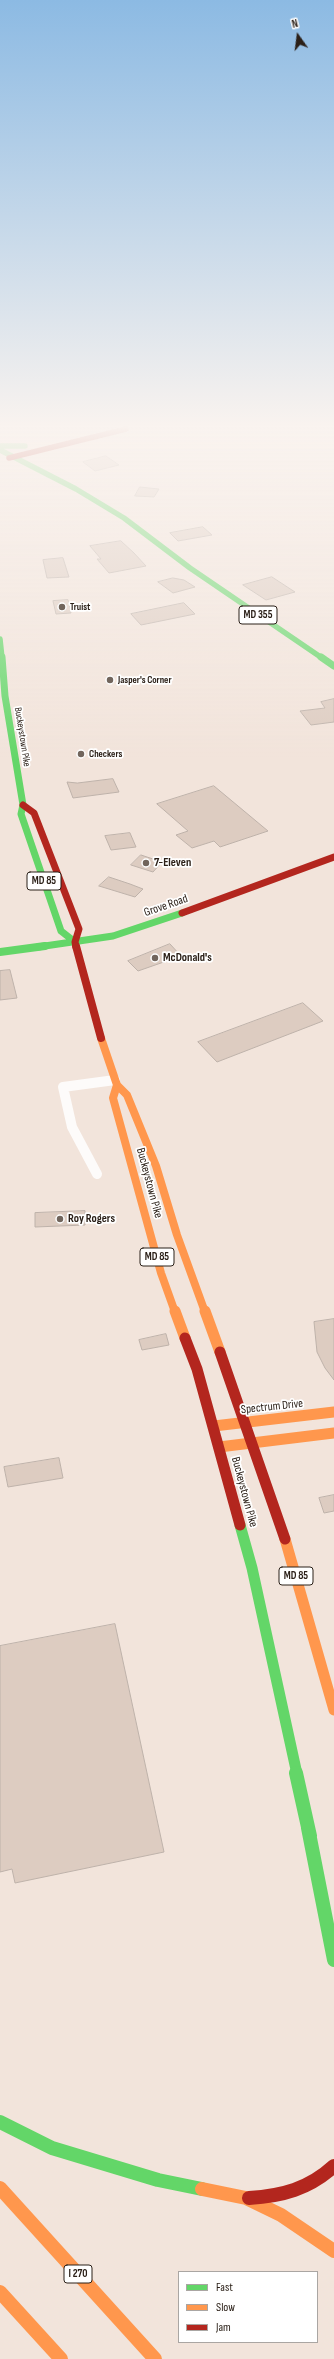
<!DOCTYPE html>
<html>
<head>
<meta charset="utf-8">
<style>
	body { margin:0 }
	#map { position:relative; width:334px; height:2359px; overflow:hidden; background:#f2e4db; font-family:"Sofia Sans Condensed",sans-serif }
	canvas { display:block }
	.legend { position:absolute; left:178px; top:2271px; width:140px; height:72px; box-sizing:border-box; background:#fff; border:1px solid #aaa6a3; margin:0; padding:5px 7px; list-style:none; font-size:12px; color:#2b2018 }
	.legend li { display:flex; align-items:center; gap:8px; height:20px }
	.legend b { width:20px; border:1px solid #aaa6a3 }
	.north { position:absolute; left:278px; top:16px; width:40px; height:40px; -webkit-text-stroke:3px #fff; paint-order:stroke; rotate:346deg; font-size:11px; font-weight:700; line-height:16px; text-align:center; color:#2b2018 }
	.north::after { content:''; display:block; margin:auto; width:14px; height:18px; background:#2b2018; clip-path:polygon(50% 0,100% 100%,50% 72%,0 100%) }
</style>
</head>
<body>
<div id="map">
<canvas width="334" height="2359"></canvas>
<ul class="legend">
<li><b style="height:5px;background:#63d668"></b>Fast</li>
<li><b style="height:5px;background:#ff974d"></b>Slow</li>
<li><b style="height:5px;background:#b3261e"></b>Jam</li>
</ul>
<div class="north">N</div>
</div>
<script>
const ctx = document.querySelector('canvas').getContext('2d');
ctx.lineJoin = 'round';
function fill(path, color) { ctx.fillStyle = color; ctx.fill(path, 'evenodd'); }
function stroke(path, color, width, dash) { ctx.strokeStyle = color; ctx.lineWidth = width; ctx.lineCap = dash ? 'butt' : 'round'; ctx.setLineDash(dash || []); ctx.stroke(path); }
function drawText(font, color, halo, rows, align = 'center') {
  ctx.font = font + ' "Sofia Sans Condensed",sans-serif'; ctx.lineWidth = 3.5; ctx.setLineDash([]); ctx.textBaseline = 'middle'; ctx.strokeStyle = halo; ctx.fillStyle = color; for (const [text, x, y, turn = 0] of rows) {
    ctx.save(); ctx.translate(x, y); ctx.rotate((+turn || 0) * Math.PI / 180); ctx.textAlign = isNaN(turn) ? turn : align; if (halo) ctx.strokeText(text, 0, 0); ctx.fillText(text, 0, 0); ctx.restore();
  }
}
const building = new Path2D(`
	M106,456L119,465L95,471L83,462Z
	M140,487L159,489L154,497L135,496Z
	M203,527L212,535L178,541L170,533Z
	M121,541L134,553L146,566L109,573L97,559H101L90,546Z
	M63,558L69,577L47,578L43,560Z
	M272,577L295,592L266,600L243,585Z
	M173,578L184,580L195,587L173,593L158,582Z
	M68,600L71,613L56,614L53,601Z
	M184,603L195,614L141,625L131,614Z
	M334,699V722L311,725L300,711L325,708L321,702Z
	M113,779L119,792L73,798L67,782L77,783Z
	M214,786L268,831L220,847L214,841L192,848L176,835L188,831L157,804Z
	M130,833L136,847L111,850L105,836Z
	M141,855L162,862L153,872L131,865Z
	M109,877L130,884L143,889L135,897L99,886Z
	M170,944L181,956L138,971L128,961Z
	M10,970L17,998L0,1000V971Z
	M303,1003L323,1021L217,1062L198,1042Z
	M85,1211V1225L35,1227V1213Z
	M334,1319V1380L325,1368L317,1352L314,1322Z
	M166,1334L169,1345L142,1350L139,1340Z
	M59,1458L63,1478L8,1487L4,1467Z
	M334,1495V1511L324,1513L319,1498Z
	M115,1624L164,1852L15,1883L12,1869L0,1872V1646Z`);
fill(building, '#ddccc1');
stroke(building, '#beb2aa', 1);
stroke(new Path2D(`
	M97,1174L72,1127L63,1087L115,1080`), '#fdfbfa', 10);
stroke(new Path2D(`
	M0,446H25
	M2,451L76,489L124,518L190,568L322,658
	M0,639L2,658`), '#63d668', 5.5);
stroke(new Path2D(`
	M2,657L5,696L23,805L21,814L61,931L75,942
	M321,657L334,666
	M38,947L113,936L182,913`), '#63d668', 7);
stroke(new Path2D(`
	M0,952L45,946`), '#63d668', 8);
stroke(new Path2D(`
	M240,1525L252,1568L297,1774`), '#63d668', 11);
stroke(new Path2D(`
	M296,1773L310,1836
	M308,1828L334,1960
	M0,2122L52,2148L158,2180L202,2189`), '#63d668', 14);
stroke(new Path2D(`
	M101,1038L117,1085L127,1095L156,1166L177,1235L205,1312
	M117,1085L113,1098L161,1273L175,1312`), '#ff974d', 8);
stroke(new Path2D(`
	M175,1311L185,1338
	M205,1311L220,1352
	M214,1426L334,1412
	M219,1447L334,1433
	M285,1539L334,1710`), '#ff974d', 11);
stroke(new Path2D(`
	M0,2188L155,2359
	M202,2189L246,2198L281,2215L334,2251
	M0,2292L61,2359`), '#ff974d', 14);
stroke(new Path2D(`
	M9,458L126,429`), '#b3261e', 5.5);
stroke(new Path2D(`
	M23,805L34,813L79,929L75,942L76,947
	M182,913L334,857`), '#b3261e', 7);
stroke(new Path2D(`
	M76,946L101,1038`), '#b3261e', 8);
stroke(new Path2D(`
	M185,1338L197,1369L240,1525
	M220,1352L285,1539`), '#b3261e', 11);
stroke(new Path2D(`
	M249,2198C282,2196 309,2189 334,2166`), '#b3261e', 14);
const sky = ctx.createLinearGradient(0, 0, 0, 760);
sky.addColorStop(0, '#8cbae3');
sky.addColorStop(0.56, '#f9f3ef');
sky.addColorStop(1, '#f9f3ef00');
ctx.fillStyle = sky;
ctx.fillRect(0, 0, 334, 760);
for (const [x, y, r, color] of [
	[62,607,4,"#71655c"],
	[110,680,4,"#71655c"],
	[81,754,4,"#71655c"],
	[146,863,4,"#71655c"],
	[155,958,4,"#71655c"],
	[60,1219,4,"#71655c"]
]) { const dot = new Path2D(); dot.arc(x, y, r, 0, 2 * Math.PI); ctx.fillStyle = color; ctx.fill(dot); stroke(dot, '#fff', 1.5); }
drawText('bold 10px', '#2b2018', '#fff', [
	["Truist",70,607],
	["Jasper's Corner",118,680],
	["Checkers",89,754]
], 'left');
drawText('10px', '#2b2018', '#fff', [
	["Buckeystown Pike",22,737,81]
]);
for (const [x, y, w] of [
	[258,615,38],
	[44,881,34],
	[157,1257,34],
	[296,1576,34],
	[78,2274,28]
]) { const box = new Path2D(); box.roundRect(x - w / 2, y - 9, w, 18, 3); ctx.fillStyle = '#fff'; ctx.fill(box); stroke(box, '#2b2018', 1); }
drawText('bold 11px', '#2b2018', null, [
	["MD 355",258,615],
	["MD 85",44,881],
	["MD 85",157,1257],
	["MD 85",296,1576],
	["I 270",78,2274]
]);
drawText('bold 12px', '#2b2018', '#fff', [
	["7-Eleven",154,863],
	["McDonald's",163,958],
	["Roy Rogers",68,1219]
], 'left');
drawText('12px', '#2b2018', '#fff', [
	["Grove Road",166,906,-19],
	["Buckeystown Pike",149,1183,75],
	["Spectrum Drive",272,1407,-6],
	["Buckeystown Pike",244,1492,75]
]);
</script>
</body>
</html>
